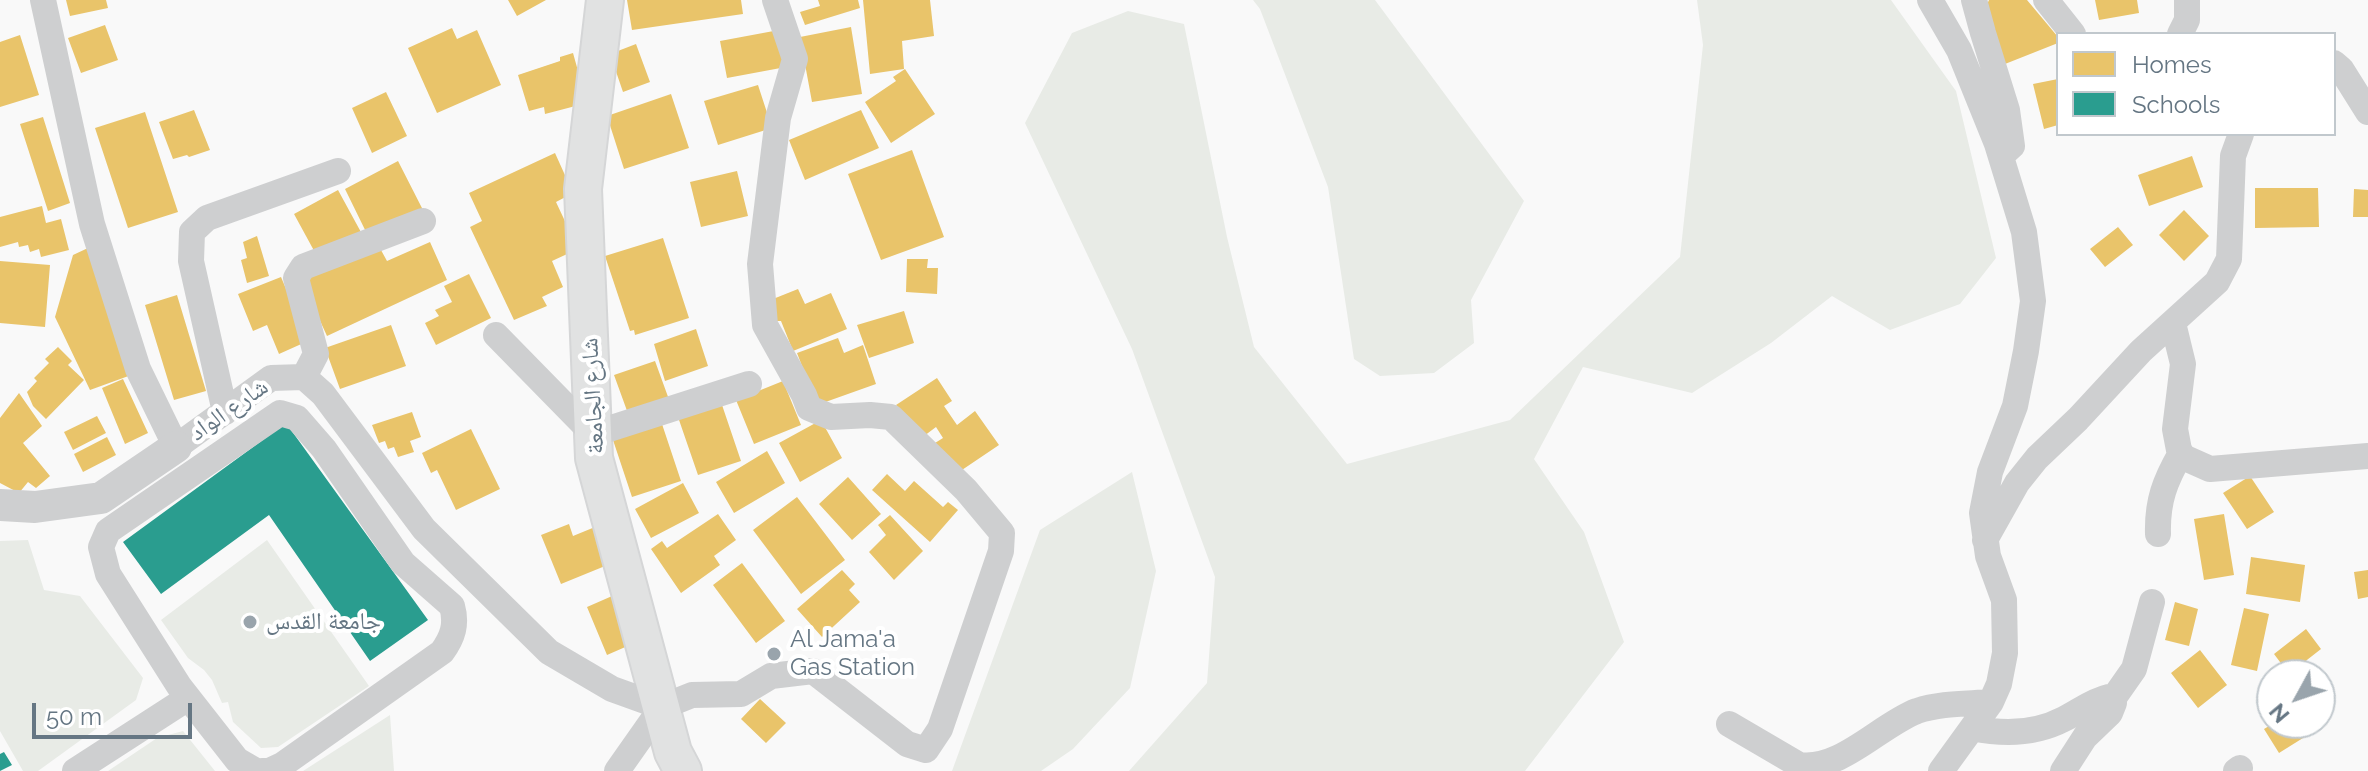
<!DOCTYPE html>
<html>
<head>
<meta charset="utf-8">
<style>
	body { margin:0 }
	#map { position:relative; width:2368px; height:771px; overflow:hidden; background:#f9f9f9; font-family:Raleway,sans-serif }
	canvas { display:block }
	.legend { position:absolute; left:2056px; top:32px; width:280px; height:104px; box-sizing:border-box; background:#fff; border:2px solid #c1c8cd; margin:0; padding:10px 14px; list-style:none; font-size:24px; color:#657683 }
	.legend li { display:flex; align-items:center; gap:16px; height:40px }
	.legend b { width:40px; border:2px solid #c1c8cd }
	.north { position:absolute; left:2256px; top:659px; width:80px; height:80px; box-sizing:border-box; background:#fff; border:2px solid #c1c8cd; border-radius:50%; rotate:230deg; font-size:22px; font-weight:700; line-height:32px; text-align:center; color:#657683 }
	.north::after { content:''; display:block; margin:auto; width:28px; height:36px; background:#99a4ac; clip-path:polygon(50% 0,100% 100%,50% 72%,0 100%) }
	.scale { position:absolute; left:32px; top:703px; width:160px; height:36px; box-sizing:border-box; border:4px solid #657683; border-top:0; padding-left:10px; font-size:24px; line-height:28px; white-space:nowrap; color:#657683; -webkit-text-stroke:6px #fff; paint-order:stroke }
</style>
</head>
<body>
<div id="map">
<canvas width="2368" height="771"></canvas>
<ul class="legend">
<li><b style="height:22px;background:#e9c46a"></b>Homes</li>
<li><b style="height:22px;background:#2a9d8f"></b>Schools</li>
</ul>
<div class="north">N</div>
<div class="scale">50 m</div>
</div>
<script>
const ctx = document.querySelector('canvas').getContext('2d');
ctx.lineJoin = 'round';
function fill(path, color) { ctx.fillStyle = color; ctx.fill(path, 'evenodd'); }
function stroke(path, color, width, dash) { ctx.strokeStyle = color; ctx.lineWidth = width; ctx.lineCap = dash ? 'butt' : 'round'; ctx.setLineDash(dash || []); ctx.stroke(path); }
function drawText(font, color, halo, rows, align = 'center') {
  ctx.font = font + ' Raleway,"Noto Naskh Arabic",sans-serif'; ctx.lineWidth = 8; ctx.setLineDash([]); ctx.textBaseline = 'middle'; ctx.strokeStyle = halo; ctx.fillStyle = color; for (const [text, x, y, turn = 0] of rows) {
    ctx.save(); ctx.translate(x, y); ctx.rotate((+turn || 0) * Math.PI / 180); ctx.textAlign = isNaN(turn) ? turn : align; if (halo) ctx.strokeText(text, 0, 0); ctx.fillText(text, 0, 0); ctx.restore();
  }
}
fill(new Path2D(`
	M1253,0H1375L1524,201L1471,300L1474,343L1434,373L1380,376L1354,359L1328,187L1260,9Z
	M1697,0H1891L1956,91L1996,258L1960,304L1890,330L1832,296L1771,343L1692,393L1583,367L1534,459L1584,532L1624,642L1525,771H1129L1207,683L1215,577L1132,349L1025,123L1072,33L1128,11L1184,24L1227,237L1254,347L1347,464L1510,420L1680,257L1703,45Z
	M1132,472L1156,571L1130,688L1073,749L1041,771H952L1040,530Z
	M28,540L44,590L80,596L143,678L136,700L38,771H23L0,731V541Z
	M267,540L369,686L278,747L261,748L233,722L228,702L222,703L212,680L204,670L188,658L161,620Z
	M390,715L394,771H303Z
	M183,731L215,771H108L157,738Z`), '#e8ebe6');
fill(new Path2D(`
	M66,0H106L108,8L70,16Z
	M508,0H546L517,16Z
	M627,0H741L743,14L632,30Z
	M818,0H858L860,8L805,25L800,12L820,6Z
	M863,0H930L934,36L902,41L904,69L870,74Z
	M1989,0H2027L2058,37V43L2005,64L1985,9Z
	M2095,0H2137L2139,13L2099,20Z
	M105,25L118,60L81,73L68,38Z
	M851,27L862,94L812,102L800,37Z
	M452,28L457,39L477,30L501,85L437,113L408,48Z
	M779,30L786,67L727,78L720,41Z
	M20,35L39,95L0,107V42Z
	M636,44L650,82L623,92L610,54Z
	M573,53L587,103L545,114L544,107L529,111L518,75L560,61V57Z
	M905,69L935,114L891,143L865,102L896,81L893,77Z
	M2058,79V125L2044,129L2033,84Z
	M758,85L772,128L718,145L704,101Z
	M386,92L407,136L372,153L352,108Z
	M671,94L689,148L624,169L607,116Z
	M194,110L210,150L189,157L187,155L173,159L159,122Z
	M861,110L879,148L805,180L789,140Z
	M145,112L178,212L128,228L95,128Z
	M43,117L70,203L48,211L20,124Z
	M912,150L944,237L881,260L848,174Z
	M555,153L573,193L556,202L578,249L552,261L563,287L542,297L547,306L514,320L470,227L482,221L469,193Z
	M2192,156L2203,187L2149,206L2138,175Z
	M398,161L424,212L370,240L345,189Z
	M737,171L748,216L701,227L690,182Z
	M2255,188H2318L2319,227L2255,228Z
	M2354,189L2368,190V217H2353Z
	M338,190L362,234L318,258L294,214Z
	M42,206L46,223L61,219L69,250L41,257L39,249L30,252L28,245L19,247L18,242L0,247V217Z
	M2184,210L2209,236L2184,261L2159,235Z
	M2118,227L2133,245L2105,267L2090,249Z
	M257,236L269,276L247,283L241,260L247,258L243,242Z
	M663,238L689,318L635,335L634,330L630,331L605,256Z
	M376,241L387,261L430,242L447,280L327,336L300,277Z
	M88,248L134,374L90,390L55,317L73,255Z
	M907,259H928L927,268H938L937,294L906,292Z
	M0,261L50,265L45,327L0,323Z
	M469,274L491,318L436,345L425,323L439,316L435,310L452,302L444,286Z
	M281,277L308,341L279,354L267,325L253,331L238,294Z
	M798,289L805,304L831,293L847,329L793,351L781,321H777L768,301Z
	M177,295L206,391L174,400L145,305Z
	M904,311L914,343L869,358L857,325Z
	M391,325L406,366L340,389L325,348Z
	M696,329L708,366L665,381L654,344Z
	M838,338L844,353L863,345L876,384L817,405L797,353Z
	M58,347L72,361L68,365L84,380L46,419L33,406L27,392L37,381L34,378L49,363L45,359Z
	M655,361L671,405L630,419L614,375Z
	M937,378L952,401L944,406L957,425L975,411L999,445L956,474L935,443L943,438L936,427L920,439L896,405Z
	M123,379L148,433L125,444L102,388Z
	M783,381L801,425L754,444L736,400Z
	M19,393L42,426L23,443L50,476L36,488L28,482L19,493L0,483V418Z
	M721,402L741,461L698,475L678,417Z
	M412,412L421,437L410,441L414,452L398,457L394,447L388,449L385,441L379,443L372,425Z
	M97,416L106,433L73,450L64,432Z
	M821,420L842,458L800,482L779,443Z
	M661,421L681,481L632,497L612,437Z
	M471,429L500,489L456,510L437,470L431,473L422,453Z
	M107,437L116,455L83,472L74,454Z
	M767,451L785,483L734,513L716,482Z
	M887,474L905,491L914,481L943,507L948,502L958,510L930,542L872,490Z
	M2250,476L2274,512L2247,529L2223,493Z
	M848,477L881,514L852,540L819,504Z
	M683,483L699,513L651,538L635,509Z
	M797,497L845,560L801,594L753,530Z
	M718,514L736,540L714,556L720,565L681,593L651,549L662,541L667,548Z
	M2224,514L2234,575L2204,580L2194,519Z
	M890,515L923,551L894,580L869,552L886,535L878,525Z
	M569,524L573,536L595,527L610,564L561,584L541,535Z
	M2251,557L2305,565L2300,602L2246,594Z
	M742,563L785,621L756,643L713,585Z
	M842,570L855,584L849,590L860,602L822,637L797,609Z
	M2368,570V597L2358,599L2354,572Z
	M619,593L639,641L607,655L587,607Z
	M2175,602L2198,609L2189,646L2165,640Z
	M2244,608L2269,614L2257,671L2231,665Z
	M2306,629L2321,649L2289,674L2274,654Z
	M2200,650L2227,685L2198,708L2171,673Z
	M760,699L786,723L766,743L741,719Z
	M2274,723H2305L2311,733L2279,753L2264,729Z`), '#e9c46a');
fill(new Path2D(`
	M286,423L428,620L370,661L269,515L161,594L123,542Z
	M4,752L12,765L0,771V754Z`), '#2a9d8f');
const secondary = new Path2D(`
	M605,0L583,189L594,458L673,752L683,771`);
stroke(secondary, '#d5d6d7', 40);
stroke(new Path2D(`
	M43,0L92,224L138,369L176,447L271,378L304,377L323,394L424,529L549,652L612,689L662,707
	M1930,0L1959,50L1997,144L2024,232L2033,301L2026,351L2015,406L1990,472L1982,513L1988,556L2004,600L2005,653L1999,684L1991,702L1941,771
	M1974,0L1983,33L2007,110L2012,146L2001,156
	M2046,0L2073,34
	M2180,34L2187,20V0
	M2334,63L2341,69L2368,112
	M2173,323L2183,364L2175,429L2179,450L2183,457L2210,469L2368,456
	M496,335L593,434L749,384
	M304,377L316,354L296,278L303,267L423,221
	M225,412L191,261L192,232L207,218L338,171
	M2158,534C2157,501 2165,481 2181,453
	M1985,540L2017,483L2037,458L2078,419L2141,351L2217,282L2229,259L2233,156L2241,134
	M2113,699L2134,669L2152,602
	M662,707L692,695L741,694L771,676L813,671L907,744L926,750L940,729L1001,551L1002,533L966,490L891,417L870,415L831,417L809,408L804,395L765,325L760,264L778,118L795,59L775,0
	M1729,724L1799,765C1841,771 1880,725 1917,711C1941,703 1966,704 1991,702
	M1973,728C2005,735 2035,734 2064,719C2080,711 2092,701 2109,697L2113,699L2114,703L2110,713L2085,737L2063,771
	M75,771L188,698
	M256,771L237,760L179,686L108,574L101,547L108,531L280,413L297,418L324,449L403,563L452,606C457,624 453,637 442,652L282,765L269,771H262
	M617,771L662,707
	M2236,771L2240,768`), '#cecfd0', 26);
stroke(new Path2D(`
	M0,505L35,507L101,498L176,447`), '#cecfd0', 32);
stroke(secondary, '#e1e2e2', 36);
for (const [x, y, r, color] of [
	[250,622,8,"#99a4ac"],
	[774,654,8,"#99a4ac"]
]) { const dot = new Path2D(); dot.arc(x, y, r, 0, 2 * Math.PI); ctx.fillStyle = color; ctx.fill(dot); stroke(dot, '#fff', 3); }
drawText('24px', '#657683', '#fff', [
	["شارع الجامعة",593,396,-93],
	["شارع الواد",229,410,-35]
]);
drawText('24px', '#657683', '#fff', [
	["جامعة القدس",266,622],
	["Al Jama'a",790,640],
	["Gas Station",790,668]
], 'left');
</script>
</body>
</html>
